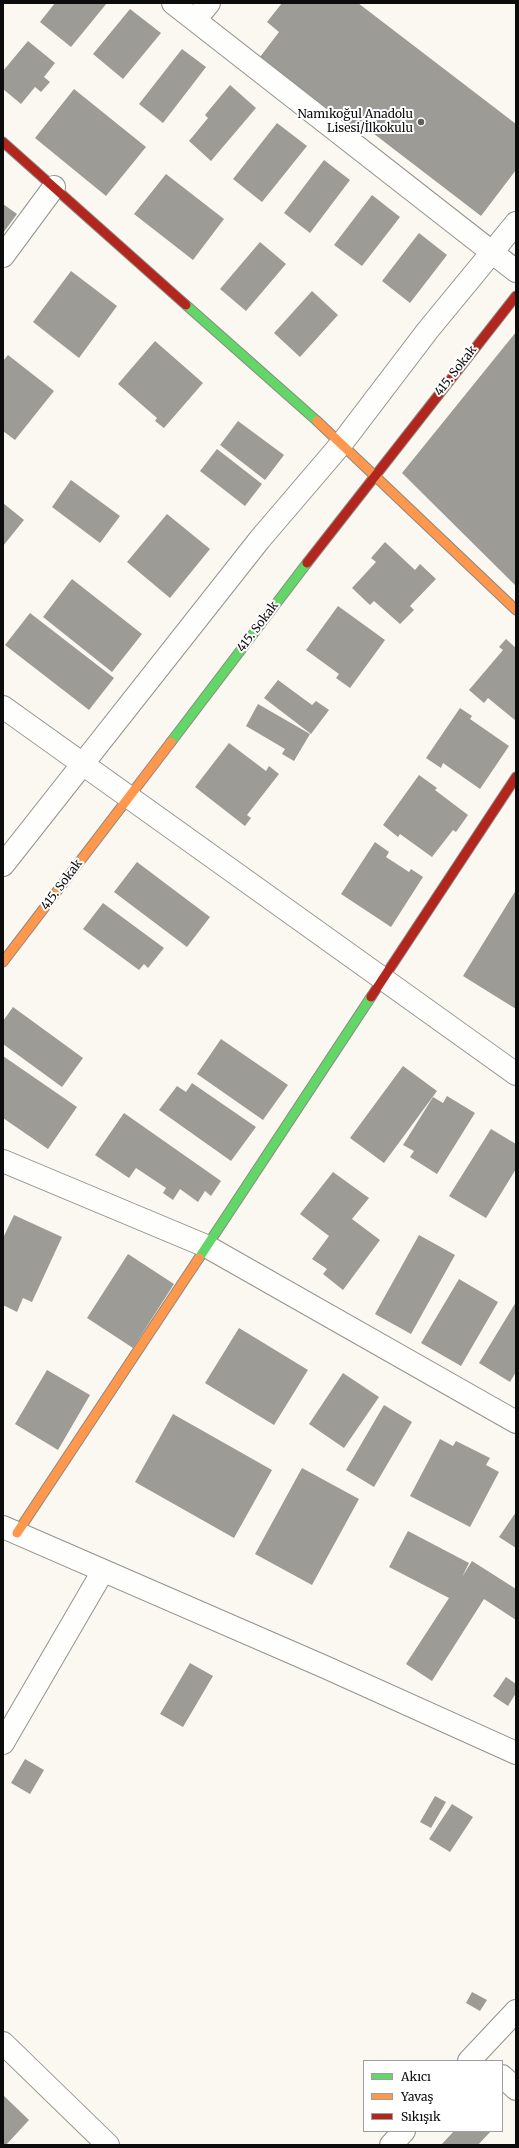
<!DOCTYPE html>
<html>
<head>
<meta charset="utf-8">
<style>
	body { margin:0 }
	#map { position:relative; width:519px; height:2148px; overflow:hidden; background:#faf8f0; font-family:Merriweather,serif }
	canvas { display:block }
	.frame { position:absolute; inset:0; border:4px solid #0c0c0c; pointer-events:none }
	.legend { position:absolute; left:363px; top:2060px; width:140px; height:72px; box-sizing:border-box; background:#fff; border:1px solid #9e9e9e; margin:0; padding:5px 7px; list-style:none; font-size:12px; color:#0c0c0c }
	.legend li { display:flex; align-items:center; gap:8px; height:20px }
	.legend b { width:20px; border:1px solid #9e9e9e }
</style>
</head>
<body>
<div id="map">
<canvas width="519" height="2148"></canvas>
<div class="frame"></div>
<ul class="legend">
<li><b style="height:5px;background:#63d668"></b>Akıcı</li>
<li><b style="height:5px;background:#ff974d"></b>Yavaş</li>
<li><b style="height:5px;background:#b3261e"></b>Sıkışık</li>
</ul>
</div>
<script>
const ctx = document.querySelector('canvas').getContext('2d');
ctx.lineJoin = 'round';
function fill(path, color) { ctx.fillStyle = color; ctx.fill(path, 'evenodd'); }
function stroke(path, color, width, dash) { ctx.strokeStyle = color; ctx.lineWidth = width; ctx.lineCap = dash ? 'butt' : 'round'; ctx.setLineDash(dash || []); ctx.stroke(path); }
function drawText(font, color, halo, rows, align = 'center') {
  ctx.font = font + ' Merriweather,serif'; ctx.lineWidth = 4; ctx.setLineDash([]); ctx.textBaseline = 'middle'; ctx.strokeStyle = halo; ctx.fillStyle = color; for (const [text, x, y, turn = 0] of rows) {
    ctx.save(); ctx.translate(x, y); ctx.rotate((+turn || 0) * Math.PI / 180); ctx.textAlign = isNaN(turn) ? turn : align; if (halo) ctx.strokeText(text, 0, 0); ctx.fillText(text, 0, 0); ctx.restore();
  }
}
fill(new Path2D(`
	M55,3H107L71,47L40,22Z
	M282,3H358L516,124V170L481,216L365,127L360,134L260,57L279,32L267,22Z
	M130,9L161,33L123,79L93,54Z
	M28,41L55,63L44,77L50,82L41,92L35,87L21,104L3,89V71Z
	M182,49L206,67L163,123L139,104Z
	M230,85L256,108L211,161L189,141L208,118L205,115Z
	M74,89L146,147L106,196L35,138Z
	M277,123L307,146L262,202L233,179Z
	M324,160L350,180L310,233L284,213Z
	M166,174L224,219L193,260L134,214Z
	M372,195L400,217L362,266L334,245Z
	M3,204L17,214L3,233Z
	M419,233L447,255L410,303L382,281Z
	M260,242L286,264L246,311L220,289Z
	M71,271L117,306L79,358L33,322Z
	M312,291L338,315L300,357L274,333Z
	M516,332V586L402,473Z
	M155,341L203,383L164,428L155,421L157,418L118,384Z
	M8,355L54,391L15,440L3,431V361Z
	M238,421L284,455L265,480L220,445Z
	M217,449L262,484L245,506L200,471Z
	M71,480L120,516L100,543L52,507Z
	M3,503L24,520L3,546Z
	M167,514L210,549L170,598L127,562Z
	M385,542L415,570L420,564L436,579L410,606L414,610L400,624L374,601L370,605L352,588L376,562L371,558Z
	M72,579L142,634L112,672L43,617Z
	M338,606L385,640L350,688L336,678L339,674L306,650Z
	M30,613L114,678L89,710L5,645Z
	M506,639L516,648V721L488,698L484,703L469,690L503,650L499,647Z
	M278,680L312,705L316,701L329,710L311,734L264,698Z
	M258,704L310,734L294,761L282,754L285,749L246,726Z
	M460,708L472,716L470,719L509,746L480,789L443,763L441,768L426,758Z
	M229,743L266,771L269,766L279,774L247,815L251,818L245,826L195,787Z
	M419,775L437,788L435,790L468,815L456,832L453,830L432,857L400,834L398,837L383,825Z
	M375,842L389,852L386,857L409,872L411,869L423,877L391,927L341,894Z
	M137,862L210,917L187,947L114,892Z
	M516,890V1009L463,976Z
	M103,903L164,948L148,968L144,964L139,970L83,929Z
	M13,1007L83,1058L62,1087L3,1044V1021Z
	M221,1039L288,1085L263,1120L197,1074Z
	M3,1056L77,1107L48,1149L3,1118Z
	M403,1066L437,1091L384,1163L350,1138Z
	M192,1083L256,1127L231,1161L159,1110L177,1086L186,1092Z
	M447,1096L475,1113L437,1174L410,1157L414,1151L403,1145L433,1097L443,1103Z
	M124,1113L221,1181L211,1196L205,1191L198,1202L180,1189L173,1200L163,1193L166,1188L136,1168L129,1178L95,1155Z
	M491,1129L516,1144V1169L486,1218L449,1196Z
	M333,1172L369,1198L352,1219L380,1240L343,1290L323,1274L327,1269L312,1259L329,1236L300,1214Z
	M14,1215L62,1237L32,1302L23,1298L17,1312L3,1305V1238Z
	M419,1235L455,1255L411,1334L375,1314Z
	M128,1254L174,1284L133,1348L87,1318Z
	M459,1279L498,1302L461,1366L421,1343Z
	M516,1302V1372L510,1382L479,1363Z
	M239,1328L308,1370L274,1425L205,1383Z
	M47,1370L90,1395L58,1450L15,1424Z
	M343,1373L379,1397L344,1448L309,1424Z
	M384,1405L412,1422L374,1487L346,1470Z
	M173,1414L272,1470L234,1538L135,1482Z
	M440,1439L453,1446L456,1441L490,1458L486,1465L499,1472L470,1527L410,1496Z
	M302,1468L359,1499L312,1585L255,1554Z
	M516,1512V1548L499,1537Z
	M408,1531L469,1563L462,1577L472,1561L516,1589V1620L484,1599L432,1681L406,1664L449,1598L389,1567Z
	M190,1663L213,1676L183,1727L160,1714Z
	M506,1677L516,1684V1693L508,1706L493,1696Z
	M25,1759L44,1770L30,1794L11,1783Z
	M435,1796L446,1802L431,1828L420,1822Z
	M452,1804L473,1817L450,1852L429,1839Z
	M472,1992L487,2000L480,2011L466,2003Z
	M3,2095L29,2120L6,2145H3Z
	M454,2131H491L478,2145H441Z`), '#9d9b96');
const street = new Path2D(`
	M173,3L516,271
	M195,20L209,3
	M3,256L54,187
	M3,707L516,1074
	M3,865L260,539L342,443L428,330L516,223
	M3,1161L206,1246L516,1422
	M3,1527L325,1667L516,1753
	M3,1743L103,1571
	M3,2043L108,2145
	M469,2061L516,2011
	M502,2076L516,2089
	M391,2145L404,2131`);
const fast = new Path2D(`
	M186,305L317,421
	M171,742L307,563
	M199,1258L371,997`);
const slow = new Path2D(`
	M317,421L516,610
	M3,962L171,742
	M17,1533L199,1258`);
const jam = new Path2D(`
	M3,142L186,305
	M307,563L516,296
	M371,997L516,777`);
stroke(street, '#93928f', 24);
stroke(fast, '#8a8985', 11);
stroke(slow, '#8a8985', 11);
stroke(jam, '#8a8985', 11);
stroke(street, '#fefefd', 22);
stroke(fast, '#63d668', 9);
stroke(slow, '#ff974d', 9);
stroke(jam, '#b3261e', 9);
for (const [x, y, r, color] of [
	[421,122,4,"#5f5f5c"]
]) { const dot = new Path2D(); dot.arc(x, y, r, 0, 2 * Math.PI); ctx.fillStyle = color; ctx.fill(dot); stroke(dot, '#fff', 1.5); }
drawText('12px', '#0c0c0c', '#fff', [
	["Namıkoğul Anadolu",413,115],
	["Lisesi/İlkokulu",413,129]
], 'right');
drawText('12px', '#0c0c0c', '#fff', [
	["415. Sokak",456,371,-52],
	["415. Sokak",258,627,-53],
	["415. Sokak",62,885,-53]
]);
</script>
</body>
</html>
